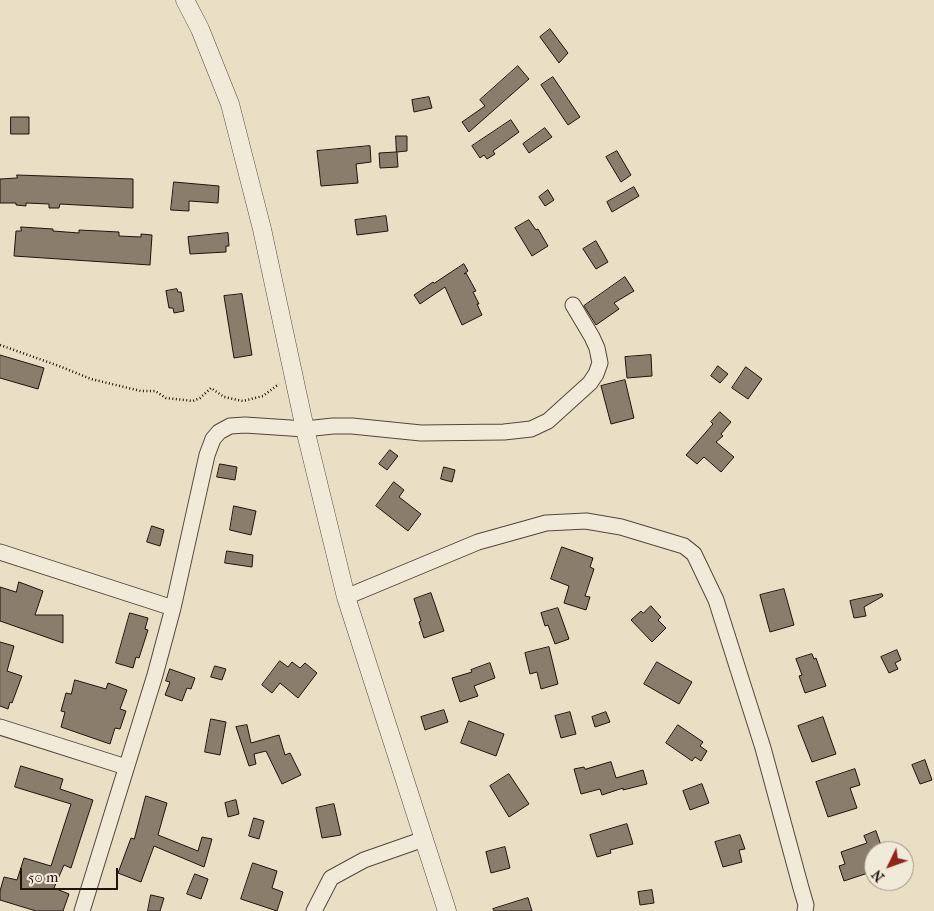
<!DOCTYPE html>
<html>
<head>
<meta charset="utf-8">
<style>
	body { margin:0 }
	#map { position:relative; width:934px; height:911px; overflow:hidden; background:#e9dfc4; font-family:"IM FELL French Canon",serif }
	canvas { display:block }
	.north { position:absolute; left:864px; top:841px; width:50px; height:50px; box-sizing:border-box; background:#f1ead9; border:1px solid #9e9487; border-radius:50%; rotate:228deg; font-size:14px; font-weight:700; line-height:20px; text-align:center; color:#22130c }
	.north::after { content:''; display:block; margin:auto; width:18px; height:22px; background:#8f2418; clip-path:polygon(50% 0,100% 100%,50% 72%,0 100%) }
	.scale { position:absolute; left:20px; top:868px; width:98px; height:22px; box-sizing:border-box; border:2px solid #22130c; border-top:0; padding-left:6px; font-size:15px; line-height:18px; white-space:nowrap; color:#22130c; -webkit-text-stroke:4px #f1ead9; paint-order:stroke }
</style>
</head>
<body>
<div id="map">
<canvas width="934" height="911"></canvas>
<div class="north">N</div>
<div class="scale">50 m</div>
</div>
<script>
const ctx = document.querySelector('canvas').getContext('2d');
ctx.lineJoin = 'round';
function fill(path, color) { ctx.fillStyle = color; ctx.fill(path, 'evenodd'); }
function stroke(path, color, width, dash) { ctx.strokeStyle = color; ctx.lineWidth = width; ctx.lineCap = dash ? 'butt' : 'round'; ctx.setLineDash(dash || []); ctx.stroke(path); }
const building = new Path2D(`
	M550,29L568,53L559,63L540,37Z
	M518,66L529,79L469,132L462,122L485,106L480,100Z
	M553,77L580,117L568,125L541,85Z
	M429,97L432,108L414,112L412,100Z
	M11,117H29V134H11Z
	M511,120L519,132L493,151L495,154L487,159L484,155L480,158L472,146Z
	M545,128L552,137L529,153L523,144Z
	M396,136H407V151L397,152L398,167L380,168L379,153L396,152Z
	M370,146L371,162L356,164L358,183L321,186L317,151Z
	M617,151L631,175L621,182L606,157Z
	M17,175L133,179V208L60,204L59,208H49V204L26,203V206L16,205V203H0V179L17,178Z
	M174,182L219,186L218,203L189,201V211L171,210Z
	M634,187L639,196L612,212L607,202Z
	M548,190L554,200L545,206L539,197Z
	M386,216L388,231L357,235L355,220Z
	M529,220L536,230L538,229L548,246L532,256L515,228Z
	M21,227L53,229V231L79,233V230L119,232V236L141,237V234L152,235L150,265L14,256L16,231H21Z
	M228,233L229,246H226V252L190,254L188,237Z
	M596,241L608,262L596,269L583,249Z
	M464,264L468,271L464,274L466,273L476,291L473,292L479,304H477L482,315L462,325L445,287L420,304L414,295L433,282L434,283Z
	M625,277L634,291L614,303L619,309L596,325L584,306Z
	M177,289L178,292H181L184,311L174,313L173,308H169L166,291Z
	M242,294L252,355L234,358L224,296Z
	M0,355L44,368L38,389L0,378Z
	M651,355L652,376L627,378L625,357Z
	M718,366L728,374L720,383L711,376Z
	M746,367L762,379L748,399L732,388Z
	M625,380L634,418L611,424L601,386Z
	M720,412L731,422L721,434L723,436L716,442L734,457L721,472L704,457L697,464L686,455L713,424L711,422Z
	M390,450L398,456L387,470L379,464Z
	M220,464L237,467L235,480L217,477Z
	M444,467L455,470L452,482L441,479Z
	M394,482L404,490L399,497L421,514L408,531L376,506Z
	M234,506L256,511L251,535L230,530Z
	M152,526L164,530L160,546L147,542Z
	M562,547L593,558L590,567L594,569L585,596L590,597L586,610L564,603L569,586L551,579Z
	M227,551L253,555L252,567L225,563Z
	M19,582L43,591L35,615H63V643L0,621V587L16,592Z
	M784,589L794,625L770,632L760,595Z
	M431,593L444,631L424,638L419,622L421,621L414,599Z
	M882,594L883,596L864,607L866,616L854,618L850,601Z
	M651,606L661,617L658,620L666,628L652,642L631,620L641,611L643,613Z
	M558,608L569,639L555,644L548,625L545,626L541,613Z
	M130,613L148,618L145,629L148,630L139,658L136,657L133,668L116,663Z
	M0,642L14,646L7,671L22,676L12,703L10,702L8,709L0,706Z
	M549,647L558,684L541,689L537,672L530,674L525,653Z
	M897,650L901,660L895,663L898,669L889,673L881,657Z
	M812,654L814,659L816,658L826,686L805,693L799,676L802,675L796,659Z
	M280,661L288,667L292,662L300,668L305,663L317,673L298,698L280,683L272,693L262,685Z
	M657,662L692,682L679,704L644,684Z
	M490,663L495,678L474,686L478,696L460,702L452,678L472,672L471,670Z
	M215,666L226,669L222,680L211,677Z
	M170,669L195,678L191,689L187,688L182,701L165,695L170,682L166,681Z
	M75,680L106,689L108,683L127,690L120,709L126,711L120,729L115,728L110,744L61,727L65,712L61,711L66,693L71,694Z
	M444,710L448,722L425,730L421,717Z
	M570,712L576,734L561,738L555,716Z
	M606,712L610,722L595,727L592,717Z
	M823,717L836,754L812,762L798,726Z
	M211,719L226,722L220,755L205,752Z
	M469,721L504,734L496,756L461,743Z
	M247,725L251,743L279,735L285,755L290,753L301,775L282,784L266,751L254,754L256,764L249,766L236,727Z
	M678,725L703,742L700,746L707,751L701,761L695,757L692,761L666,743Z
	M925,760L932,780L920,784L912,765Z
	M611,762L616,778L643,770L647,784L623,790V788L602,795L600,789L581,794L574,769L584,767L585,769Z
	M21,766L63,779L60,789L93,800L71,868L64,865L54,888L69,894L63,911H36L0,900V891L4,877L17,880L24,858L51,866L71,804L15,787Z
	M855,769L860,785L850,788L857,808L828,817L816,782Z
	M509,774L529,804L509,817L490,786Z
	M702,784L709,803L690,810L683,791Z
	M146,796L167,803L158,835L198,851L202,837L212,839L204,867L154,846L141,882L118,873L131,838L134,839Z
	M236,800L239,814L228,817L225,803Z
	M334,804L341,835L322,838L316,808Z
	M254,818L264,821L259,839L249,836Z
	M627,824L633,844L610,850L611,853L597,857L590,835Z
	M876,831L883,851H874V857L870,858L874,871L844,881L839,866L845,864L841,852L867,843L864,836Z
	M740,835L745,849L739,850L742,862L723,867L715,842Z
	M505,847L510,868L491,873L486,852Z
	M253,863L277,871L272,888L283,892L277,911L241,899Z
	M195,874L208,879L201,899L187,894Z
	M652,890L654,903L640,905L638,892Z
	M151,895L164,898L160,911H148Z
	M528,898L532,911H494L493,909Z`);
fill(building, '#897d6c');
stroke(building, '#22130c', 1);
const minor = new Path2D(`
	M0,552L173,608
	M346,597L478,542L546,523L586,521L621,527L684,546L694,554L716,600L763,748L801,888L806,905L805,911
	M0,727L126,767
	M82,911L155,675L173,608L207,455L213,439L219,432L230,426L245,425L305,429L333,426H352L421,433L504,432L531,429L548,421L590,383L596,374L600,363L597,348L592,337L573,305
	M314,911L331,878L364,860L424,839`);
const tertiary = new Path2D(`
	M185,0L200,29L230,104L262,229L305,429L346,597L447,911`);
stroke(minor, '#54463a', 17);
stroke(tertiary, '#54463a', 19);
stroke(new Path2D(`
	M0,345L59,366L91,379L141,391H155L166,398L193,401L200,398L211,388L224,397L243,401L263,396L279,384`), '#22130c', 2.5, [1, 2.5]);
stroke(minor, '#f1ead9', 15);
stroke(tertiary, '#f1ead9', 18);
</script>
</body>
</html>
